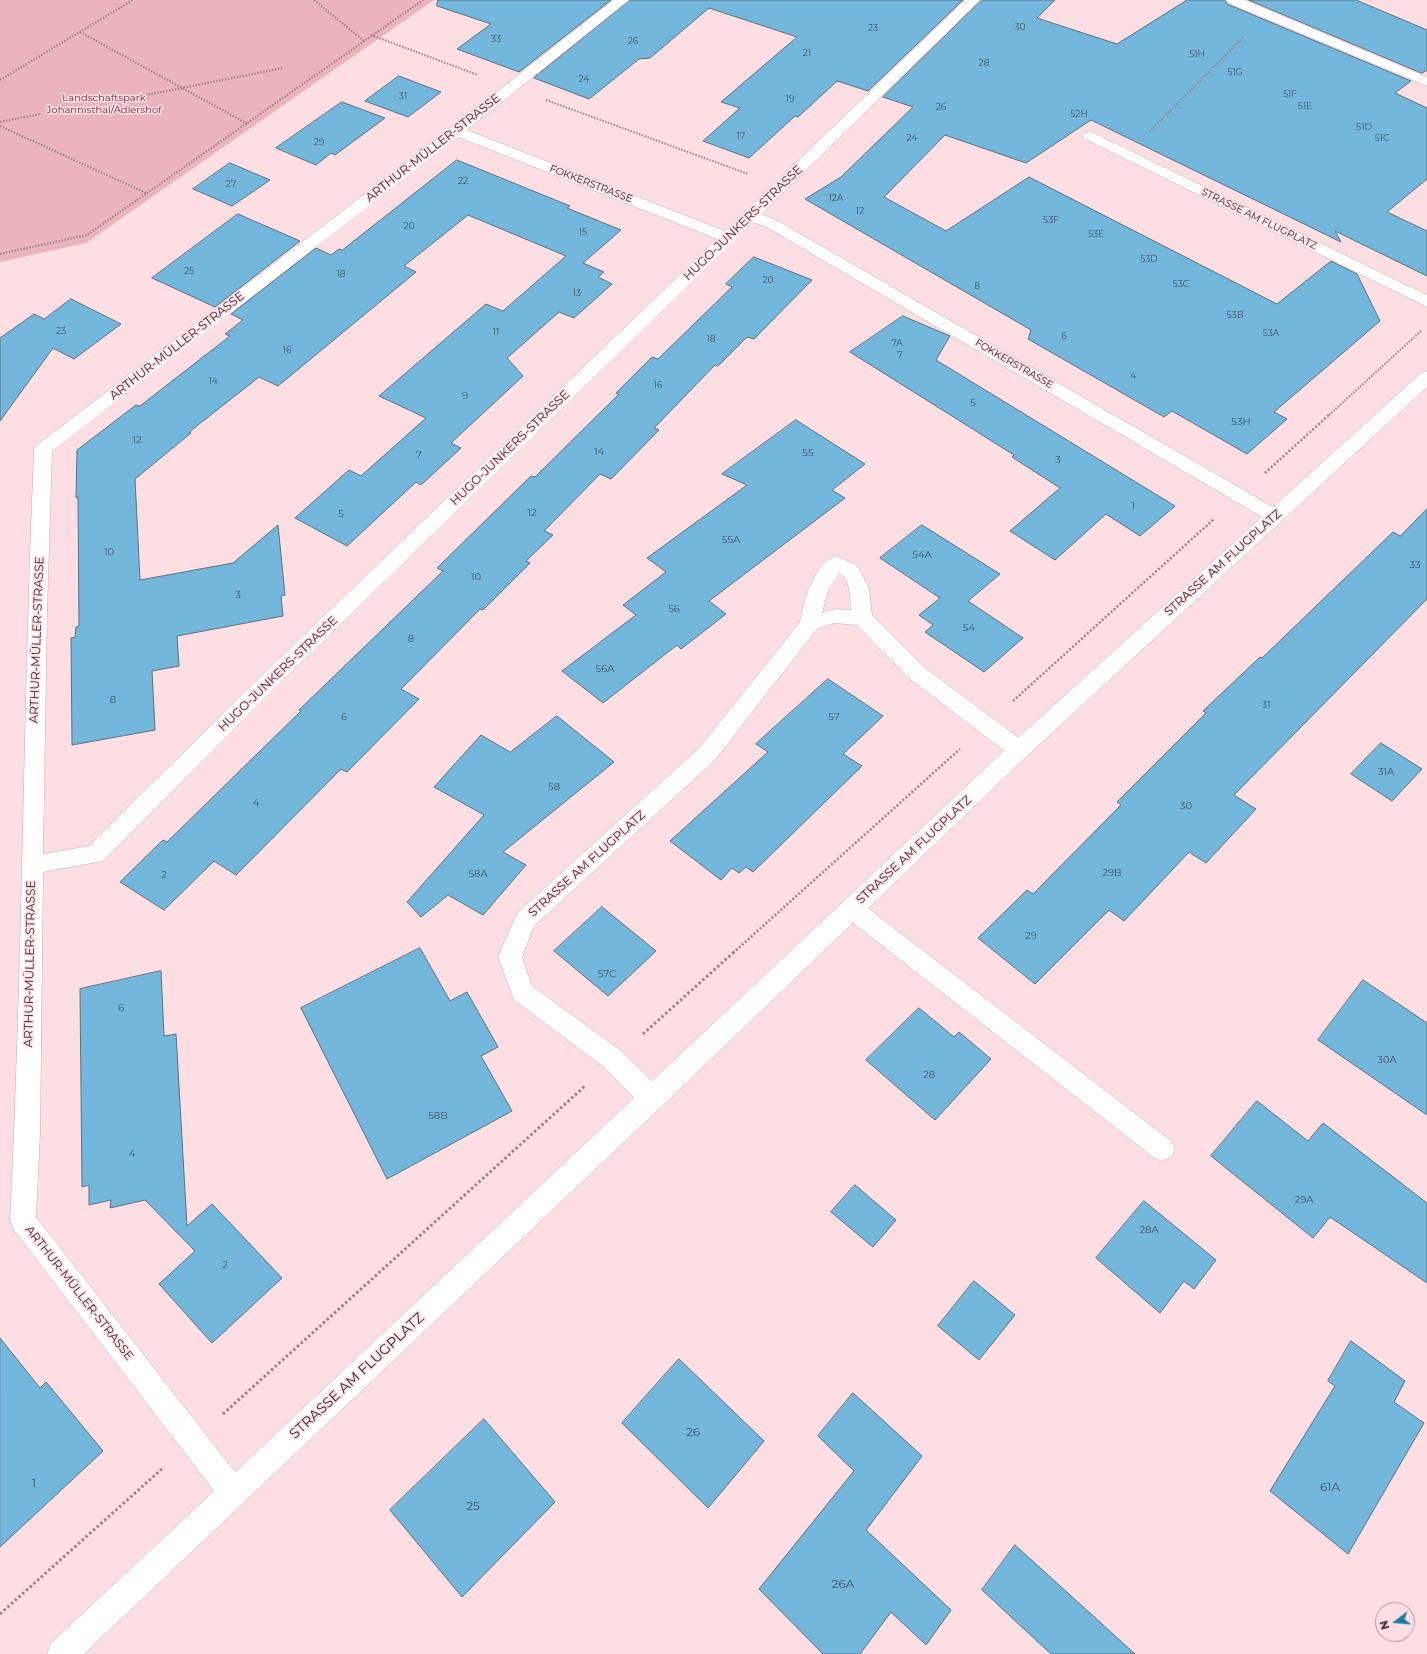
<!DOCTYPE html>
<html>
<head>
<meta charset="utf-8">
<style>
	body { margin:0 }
	#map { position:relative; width:1427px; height:1654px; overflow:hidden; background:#fddfe3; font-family:Montserrat,sans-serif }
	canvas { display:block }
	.north { position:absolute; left:1375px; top:1602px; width:40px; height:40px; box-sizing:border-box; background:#fddfe3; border:1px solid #ae979a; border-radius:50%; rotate:254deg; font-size:11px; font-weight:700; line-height:16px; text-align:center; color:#372c2d }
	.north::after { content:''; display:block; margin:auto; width:14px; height:18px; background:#197aa6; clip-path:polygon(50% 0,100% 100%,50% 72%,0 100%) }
</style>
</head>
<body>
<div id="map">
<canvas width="1427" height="1654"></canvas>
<div class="north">N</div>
</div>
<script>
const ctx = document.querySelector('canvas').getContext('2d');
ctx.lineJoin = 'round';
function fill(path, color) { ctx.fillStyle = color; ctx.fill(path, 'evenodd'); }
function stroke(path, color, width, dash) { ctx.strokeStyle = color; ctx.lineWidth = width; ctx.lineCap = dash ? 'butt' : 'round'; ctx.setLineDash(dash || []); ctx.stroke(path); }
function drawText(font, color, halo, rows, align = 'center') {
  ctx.font = font + ' Montserrat,sans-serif'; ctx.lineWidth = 3; ctx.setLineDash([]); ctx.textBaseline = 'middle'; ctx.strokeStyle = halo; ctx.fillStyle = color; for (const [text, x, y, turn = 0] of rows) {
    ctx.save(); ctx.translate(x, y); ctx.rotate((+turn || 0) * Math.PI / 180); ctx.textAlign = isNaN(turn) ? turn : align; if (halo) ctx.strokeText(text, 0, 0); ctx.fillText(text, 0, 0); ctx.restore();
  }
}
fill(new Path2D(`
	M0,0H434L86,243L0,262Z`), '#ebb4bd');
const building = new Path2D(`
	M438,0H611L519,72L457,49L491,24L437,6Z
	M630,0H963L868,91L837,81L798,117L795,116L749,158L703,141L740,108L721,102L797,37L709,8L650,58L639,59L589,99L534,78Z
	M982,0H1055L1037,18L1117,44L1187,0H1225L1227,4L1411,81L1395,93L1427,108V179L1387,212L1427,231V276L1335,231L1341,242L1091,120L1026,163L945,135L884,197L946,231L1029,177L1277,304L1331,261L1357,274L1380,321L1274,412L1287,419L1247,454L1172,411L1164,417L1028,339L1031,330L805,199L841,177L913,107L883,97Z
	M1249,0H1356L1427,30V70L1422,73Z
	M399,76L441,92L408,117L365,101Z
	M342,102L385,118L335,155L331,153L316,165L276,148Z
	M457,160L570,206L567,208L621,230L583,263L604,272L598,277L612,284L574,318L559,312L507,358L523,376L451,443L461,448L421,485L416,482L347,546L295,518L349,470L361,476L426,418L379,396L486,304L503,311L566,256L468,215L404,266L416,272L278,386L259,377L189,432L191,433L135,479L140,580L233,563L278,525L285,595L281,596L283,616L177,636L179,666L152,671L155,730L72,745L71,638L75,637L76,627L79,626L78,497L76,498L77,450L136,405L140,406L230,336L225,334L243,320L231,314L316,248L331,255L339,249L342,250Z
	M230,163L270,180L232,206L193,189Z
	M238,214L300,241L215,307L152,278Z
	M754,257L812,280L754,339L747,337L718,366L715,365L654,428L659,430L611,479L600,474L544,531L553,535L526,561L530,563L483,610L480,609L401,689L419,699L347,772L341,769L236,875L214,861L164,910L120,882L163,840L167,842L301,711L299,710L443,571L437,568L531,476L535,477L619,394L616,393L652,357L658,359L732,287L726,284Z
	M71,299L121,324L74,359L53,348L0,421V338L34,314L44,319Z
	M903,316L950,336L936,360L1175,506L1140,536L1106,514L1055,560L1010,531L1060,488L1012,457L1014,455L850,352Z
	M796,420L865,464L832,490L845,498L709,601L726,614L681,649L677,645L603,703L562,671L636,615L623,605L666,572L647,558L747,485L722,474Z
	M1427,509V599L1234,795L1256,809L1206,863L1189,852L1124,921L1109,910L1035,984L978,938L1027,890L1033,894L1121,805L1117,802L1206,713L1203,711L1260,657L1262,658L1393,532L1400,536Z
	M922,525L1000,574L968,601L1023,638L984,672L925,632L933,625L919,615L940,598L880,558Z
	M828,679L883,716L843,754L862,766L753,872L746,867L739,873L732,868L721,880L670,841L768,752L756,744Z
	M557,716L614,762L503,852L526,865L483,915L448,895L421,917L407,902L484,815L434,787L481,735L510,752Z
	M1381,743L1422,769L1392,801L1351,774Z
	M602,907L656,951L608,996L554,951Z
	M420,948L450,1001L467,992L498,1047L481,1056L512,1111L387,1179L301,1008Z
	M161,971L164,1036L176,1034L187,1226L212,1204L282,1278L212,1343L159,1284L195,1251L145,1200L110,1208L111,1200L89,1205V1185L82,1187L80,989Z
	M1363,980L1427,1023V1115L1318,1040Z
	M919,1008L954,1037L959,1032L991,1059L935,1120L866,1060Z
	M1257,1101L1308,1141L1323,1123L1427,1203V1283L1330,1217L1313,1238L1211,1156Z
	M855,1185L896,1220L873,1247L831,1212Z
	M1144,1201L1216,1260L1194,1289L1184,1281L1160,1313L1096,1258Z
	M974,1281L1015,1315L979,1360L938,1326Z
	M0,1338L40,1388L46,1382L103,1451L0,1547Z
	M1351,1341L1405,1381L1394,1402L1424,1423L1348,1554L1270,1491L1335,1386L1328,1381Z
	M679,1359L764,1441L708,1508L622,1423Z
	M853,1393L922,1456L866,1530L951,1610L926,1645L891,1612L860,1654H823L759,1589L854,1471L818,1436Z
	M484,1419L555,1502L462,1597L390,1510Z
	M1015,1545L1135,1654H1051L982,1590Z`);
fill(building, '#74b7dd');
stroke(building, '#5a707d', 1);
const lane = new Path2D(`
	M1226,0H1245L1427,77V86L1228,3Z
	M1090,131L1427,295V307L1085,139L1082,136L1085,133Z
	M836,556L857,565L869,588L872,615L924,667L1027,744L1030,750L1027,756L1019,758L1011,756L910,679L857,625L835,623L817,629L714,761L534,926L522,957L532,986L623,1052L661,1091L664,1099L661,1107L652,1111L643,1107L605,1068L514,1000L498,957L517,913L698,749L800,622C803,602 815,562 836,556ZM839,573C851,579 850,598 851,610L835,609L822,613L828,591Z
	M852,899L860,902L1171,1141L1175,1149L1171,1157L1162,1161L1153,1157L844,916L841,909L844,902Z`);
const street = new Path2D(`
	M613,0H629L467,130L725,231L965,0H980L761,214L778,221L1273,507L1421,373L1427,371V387L1027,756L661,1107L84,1654H47L51,1643L214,1491L14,1230L10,1221C23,964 23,706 34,449L37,445L451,128ZM458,137L717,239L255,682L89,846L43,854L47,611L52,451ZM753,222L766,227L1262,517L1011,744L235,1472L36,1217L40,1133L43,872L103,861L269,694Z`);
stroke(lane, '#c8abaf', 1);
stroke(street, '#c8abaf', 1);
stroke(new Path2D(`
	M314,0L364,41
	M80,32L248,124
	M371,35L478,75
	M0,80L133,0
	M546,100L748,174
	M116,101L283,68
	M0,122L40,114
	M0,126L146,193
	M1149,132L1243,38
	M0,254L87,235L423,0
	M1329,415L1421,331`), '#988486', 2, [1.5, 1.5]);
stroke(new Path2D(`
	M1265,473L1330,414
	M1013,701L1214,519
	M733,953L960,749`), '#988486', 2.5, [2, 2]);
stroke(new Path2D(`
	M643,1034L734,952
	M223,1414L585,1086
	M0,1614L164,1467`), '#988486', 3, [2.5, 2.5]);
fill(lane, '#fff');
fill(street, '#fff');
drawText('9px', '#464f59', null, [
	["30",1020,27],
	["23",873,28],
	["33",496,39],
	["26",633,41],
	["21",807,53],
	["51H",1197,54],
	["28",984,63],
	["51G",1235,72],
	["24",584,79],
	["51F",1290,94],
	["31",403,96],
	["19",790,99],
	["51E",1305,106],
	["26",941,107],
	["52H",1079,114],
	["51D",1364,127],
	["17",741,136],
	["24",912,138],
	["51C",1382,138],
	["29",319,142],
	["22",463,181],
	["27",231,184],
	["12A",836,198],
	["12",860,211],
	["53F",1051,220],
	["20",409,226],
	["15",583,232],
	["53E",1096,234],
	["53D",1149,259],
	["25",189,271],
	["18",341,274],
	["20",768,280],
	["53C",1181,284],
	["8",977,286],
	["13",577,293],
	["53B",1235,315],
	["23",61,331],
	["11",496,332],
	["53A",1271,333],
	["6",1064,336],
	["18",711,339],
	["7A",897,343],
	["16",287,350],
	["7",900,355],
	["4",1133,376],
	["14",213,381],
	["16",658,385]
]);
drawText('10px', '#701d34', '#fddfe3', [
	["Landschaftspark",104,98],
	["Johannisthal/Adlershof",104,110]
]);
drawText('10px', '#372c2d', '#fddfe3', [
	["FOKKERSTRASSE",591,184,21],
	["STRASSE AM FLUGPLATZ",1259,219,26],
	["FOKKERSTRASSE",1014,364,30]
]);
drawText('10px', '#464f59', null, [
	["9",465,396],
	["5",973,403],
	["53H",1241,422],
	["12",137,440],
	["14",599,452],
	["55",808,453],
	["7",419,455],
	["3",1058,460],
	["1",1133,506],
	["12",532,513],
	["5",341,514],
	["55A",731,540],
	["10",109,552],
	["54A",922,555],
	["33",1415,565],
	["10",476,577],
	["3",238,595],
	["56",674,609],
	["54",969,628],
	["8",411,639],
	["56A",605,669],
	["8",113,700],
	["31",1266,705],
	["6",344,717],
	["57",834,717],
	["31A",1386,772],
	["58",554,787],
	["4",256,803],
	["30",1186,806],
	["29B",1112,873],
	["58A",478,874],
	["2",164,875],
	["29",1031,936],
	["57C",607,974],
	["6",121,1008],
	["30A",1387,1060],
	["28",929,1075],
	["58B",438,1116],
	["4",132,1154],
	["29A",1304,1200],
	["28A",1149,1230],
	["2",225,1265]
]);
drawText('12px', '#372c2d', '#fddfe3', [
	["ARTHUR-MÜLLER-STRASSE",433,148,-38],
	["HUGO-JUNKERS-STRASSE",743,223,-44],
	["ARTHUR-MÜLLER-STRASSE",177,346,-38],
	["HUGO-JUNKERS-STRASSE",510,448,-44],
	["STRASSE AM FLUGPLATZ",1223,563,-42],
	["ARTHUR-MÜLLER-STRASSE",37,640,-88],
	["HUGO-JUNKERS-STRASSE",278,674,-44],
	["STRASSE AM FLUGPLATZ",914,850,-43],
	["STRASSE AM FLUGPLATZ",587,864,-42],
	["ARTHUR-MÜLLER-STRASSE",30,964,-89],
	["ARTHUR-MÜLLER-STRASSE",79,1293,52]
]);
drawText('12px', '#464f59', null, [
	["26",693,1432],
	["1",34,1483],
	["61A",1330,1487],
	["25",473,1506],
	["26A",843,1584]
]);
drawText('14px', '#372c2d', '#fddfe3', [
	["STRASSE AM FLUGPLATZ",357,1376,-43]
]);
</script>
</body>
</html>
